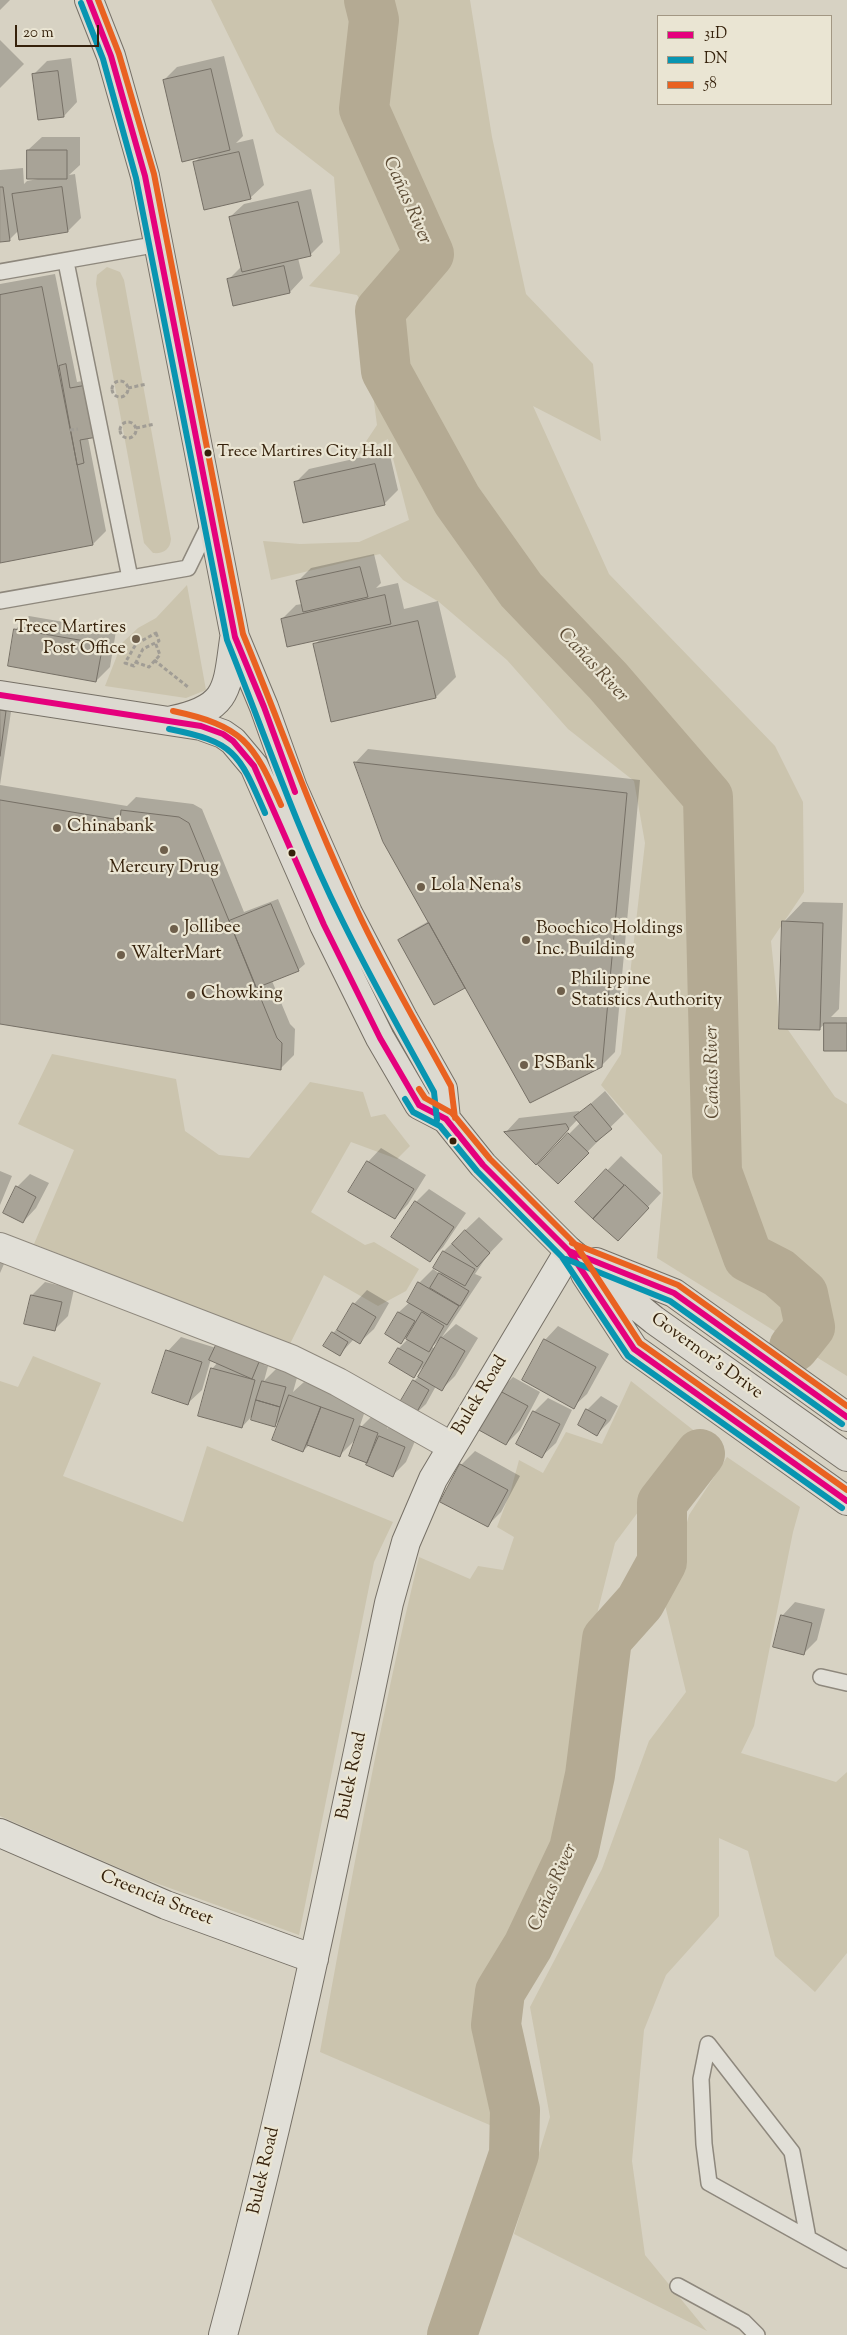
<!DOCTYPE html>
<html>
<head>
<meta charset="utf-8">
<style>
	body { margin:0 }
	#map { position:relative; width:847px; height:2335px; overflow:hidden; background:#d7d2c3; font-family:"Sorts Mill Goudy",serif }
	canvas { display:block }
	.legend { position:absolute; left:657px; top:15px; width:175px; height:90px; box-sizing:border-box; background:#eae5d3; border:1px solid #a29783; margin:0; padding:6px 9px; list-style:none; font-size:15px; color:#35210b }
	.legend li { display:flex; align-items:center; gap:10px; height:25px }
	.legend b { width:25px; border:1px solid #a29783 }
	.scale { position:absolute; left:15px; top:25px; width:84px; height:22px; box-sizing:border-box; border:2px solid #35210b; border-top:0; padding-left:6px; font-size:15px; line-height:18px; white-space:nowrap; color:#35210b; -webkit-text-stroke:4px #eae5d3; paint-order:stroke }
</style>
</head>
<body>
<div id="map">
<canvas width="847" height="2335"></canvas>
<ul class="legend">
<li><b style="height:6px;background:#e5007d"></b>31D</li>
<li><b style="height:6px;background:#0895b1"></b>DN</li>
<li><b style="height:6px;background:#e96221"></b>58</li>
</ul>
<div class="scale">20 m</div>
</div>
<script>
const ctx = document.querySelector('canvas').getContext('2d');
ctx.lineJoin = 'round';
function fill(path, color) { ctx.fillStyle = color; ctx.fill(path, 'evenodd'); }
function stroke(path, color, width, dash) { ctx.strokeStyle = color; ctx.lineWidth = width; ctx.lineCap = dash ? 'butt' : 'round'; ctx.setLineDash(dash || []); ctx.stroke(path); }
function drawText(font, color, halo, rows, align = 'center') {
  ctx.font = font + ' "Sorts Mill Goudy",serif'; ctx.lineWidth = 4.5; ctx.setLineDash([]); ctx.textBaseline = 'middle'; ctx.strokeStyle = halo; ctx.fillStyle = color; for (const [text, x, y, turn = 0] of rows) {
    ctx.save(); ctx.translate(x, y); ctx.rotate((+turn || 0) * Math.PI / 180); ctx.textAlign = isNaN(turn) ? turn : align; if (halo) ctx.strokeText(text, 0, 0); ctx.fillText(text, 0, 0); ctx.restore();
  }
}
fill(new Path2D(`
	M211,0H470L492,137L526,294L593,364L601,441L533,406L609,574L775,746L803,802L804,892L771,941L779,1017L835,1097L847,1104V1376L657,1258L663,1194L662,1155L601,1085L621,1054L645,843L634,781L568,729L507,660L439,602L403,580L380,554L271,580L263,541L300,544L359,542L409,520L388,439L357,455L377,425L367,348L368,313L357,295L309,286L340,253L334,177L276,132Z
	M107,267L120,272L124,280L171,539C170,550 163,554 153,553L144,543L96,284L97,275Z
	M187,585L206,690L186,698L105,686L122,643L138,628L156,618Z
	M52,1054L176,1079L185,1131L219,1155L249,1158L310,1082L363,1092L371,1117L385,1114L410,1146L397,1159L351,1142L311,1212L365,1245L374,1242L419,1269L406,1291L378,1306L324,1275L289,1346L34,1244L74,1150L18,1124Z
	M33,1356L101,1383L63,1476L183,1522L207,1446L393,1522L374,1562L299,1935L142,1878L0,1816V1381L18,1387Z
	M631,1381L697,1433L615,1543L598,1610L576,1762L561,1846L494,1968L481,2020L499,2129L320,2052C350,1886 380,1720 419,1557L470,1579L478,1566L503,1570L514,1537L497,1527L511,1490L519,1460L543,1473L566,1432L602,1444Z
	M727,1457L800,1507L793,1532L754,1726L741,1753L836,1782L847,1772V1953L815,1992L775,1956L748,1851L719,1838V1916L666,1975L644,2030L632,2161L645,2255L707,2331L514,2234L550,2117L530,2007L602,1869L649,1741L686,1692L665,1605L689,1515Z`), '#cbc4ae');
fill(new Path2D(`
	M0,0H10L0,10Z
	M0,40L24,64L0,88Z
	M224,56L243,136L236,143L253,139L264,185L250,198L194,163L201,156L164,80L177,67Z
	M71,58L77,102L64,116L34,74L47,61Z
	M42,137H80V165L69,175L75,174L81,218L68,231L19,230L9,240L0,241V170L23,168L24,184L27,181L38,179L28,150Z
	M311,189L323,242L310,255L298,258L303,278L290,292L228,280L242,266L230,217L244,204Z
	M55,274L77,382L94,379L88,438L106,531L93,544L0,562V284Z
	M389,451L398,490L384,504L295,483L309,469Z
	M374,554L381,583L376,588L398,583L404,609L438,601L456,677L436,697L314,645L321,639L282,619L296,605L302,604L297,582L311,568Z
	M29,616L116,631L110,667L96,681L15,630Z
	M0,703L12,705L0,785L127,806L136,797L193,804L202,809L244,912L278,899L305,964L298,970L272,981L290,1024L295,1029L294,1055L281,1068L0,1023Z
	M368,749L640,780L615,1052L601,1066L465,986L435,1003L399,940L406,934L429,921L355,763Z
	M803,902L843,903L839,1009L831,1017H847V1050H826V1023L819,1029L784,922Z
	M605,1091L624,1114L600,1137L601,1138L558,1182L569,1134L580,1123L578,1119L536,1163L506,1132L519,1118L579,1111L580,1113Z
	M381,1148L426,1175L408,1204L395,1218L368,1162Z
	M621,1156L661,1193L618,1239L577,1202Z
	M0,1171L12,1176L0,1205Z
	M30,1174L49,1183L36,1208L23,1222L17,1187Z
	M429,1189L466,1213L443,1247L429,1261L416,1202Z
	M479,1217L503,1239L487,1256L475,1274L482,1277L442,1337L456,1324L478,1338L455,1376L442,1389L436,1386L426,1404L412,1417L414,1381L421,1374L426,1364L414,1376L399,1348L408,1339L406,1337L401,1342L387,1334L399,1312L410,1302L419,1283L433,1269L440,1274L442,1272L434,1267L444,1251ZM442,1337L436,1349L432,1347Z
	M0,1252L8,1255L0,1273Z
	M45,1282L74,1289L68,1316L54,1330L32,1295Z
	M367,1290L389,1303L374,1329L360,1342L354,1339L340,1354L333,1333L342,1324L354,1304Z
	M558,1326L609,1354L587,1394L573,1407L545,1340Z
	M181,1337L216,1348L218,1344L265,1364L264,1365L268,1366L264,1381L277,1368L298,1374L293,1392L304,1382L367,1405L355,1440L340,1455L310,1444L303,1451L282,1418L274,1426L253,1415L242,1427L212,1369L218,1362L211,1359L202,1390L188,1403L168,1351Z
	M513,1377L540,1392L520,1430L506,1444L499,1391Z
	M601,1396L618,1406L610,1421L597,1434L587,1410Z
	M548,1398L572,1410L556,1443L542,1456L534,1412Z
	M375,1413L391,1419L387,1429L393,1423L418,1434L406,1462L393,1475L369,1462L351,1455L361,1427Z
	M475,1451L520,1476L501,1512L488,1525L461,1465Z
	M795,1602L825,1609L817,1640L804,1653L782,1616Z`), '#0003');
stroke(new Path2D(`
	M369,0L374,20L364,109L429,254L380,311L386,371L457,500L521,590L608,681L708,797L717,1172L748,1257L779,1273L803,1294L810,1327L794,1347
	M452,2335L514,2154L515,2110L496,2025L500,1992L528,1946L574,1849L590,1775L607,1639L640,1602L662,1562V1503L700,1454`), '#b4aa93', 50);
const building = new Path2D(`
	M211,69L230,150L182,162L163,80Z
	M58,71L64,117L38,120L32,74Z
	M27,150H67V179H27Z
	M239,152L251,199L204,210L193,162Z
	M0,187H3L10,241L0,242Z
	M62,187L68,232L19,240L12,194Z
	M298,202L311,256L242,272L229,217Z
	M284,266L290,293L233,306L227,279Z
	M42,287L93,545L0,563V295Z
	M66,364L70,388L87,385L97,437L80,440L84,463L77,465L59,366Z
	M375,464L385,505L303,523L294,482Z
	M360,567L368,597L303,612L296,581Z
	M385,595L391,624L287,647L281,619Z
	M418,621L436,698L331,722L313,644Z
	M14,629L103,644L96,682L8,666Z
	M0,710L6,711L0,756Z
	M354,762L627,793L602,1067L530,1103L383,842Z
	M0,800L120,820L121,810L179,817L189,823L277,1038L282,1043L281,1070L0,1024Z
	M271,904L299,971L256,988L229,921Z
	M782,921L823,923L820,1030L779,1029Z
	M429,923L465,988L434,1005L398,940Z
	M824,1023H847V1051H824Z
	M591,1104L612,1129L596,1142L574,1117Z
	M566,1124L569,1129L536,1165L504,1132Z
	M568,1133L589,1153L558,1184L538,1165Z
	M367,1161L414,1189L395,1219L348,1192Z
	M606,1169L624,1185L593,1219L575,1202Z
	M625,1185L649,1208L618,1241L593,1219Z
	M16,1186L36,1197L23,1223L3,1213Z
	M415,1201L454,1227L430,1262L391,1237Z
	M465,1230L490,1253L477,1267L452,1244Z
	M443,1251L475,1269L465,1286L433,1268Z
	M439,1273L469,1291L460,1306L430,1288Z
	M418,1282L459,1306L447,1325L407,1302Z
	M31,1295L62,1302L55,1331L24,1324Z
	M353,1303L376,1317L360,1344L337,1330Z
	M398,1312L415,1321L401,1344L385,1334Z
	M422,1312L444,1326L429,1352L406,1339Z
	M332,1332L348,1342L340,1356L323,1346Z
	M441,1337L465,1351L442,1391L418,1377Z
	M544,1339L596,1367L574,1409L522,1380Z
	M217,1343L259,1362L252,1379L209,1360Z
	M398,1348L423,1362L414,1378L389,1363Z
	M166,1350L202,1362L188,1405L152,1393Z
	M211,1368L255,1380L242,1428L198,1416Z
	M413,1380L429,1390L413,1419L396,1409Z
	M262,1381L286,1387L280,1407L256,1400Z
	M498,1390L528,1406L506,1445L477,1429Z
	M289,1395L321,1407L303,1452L272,1440Z
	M256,1400L280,1407L275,1427L251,1420Z
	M321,1407L354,1419L340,1457L307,1445Z
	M586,1409L606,1420L597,1436L578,1425Z
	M533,1411L560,1424L542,1458L516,1444Z
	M360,1426L378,1433L367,1463L349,1456Z
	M379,1436L405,1447L393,1477L366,1465Z
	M460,1464L508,1490L488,1527L440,1502Z
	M781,1615L812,1623L804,1655L773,1647Z`);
fill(building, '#a8a397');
stroke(building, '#767066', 1);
const lane = new Path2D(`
	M66,262L130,578
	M0,272L159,244
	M0,601L188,568L210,523
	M821,1677L847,1683
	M808,2238L792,2152L708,2044L701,2079L704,2144L709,2183L847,2260
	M678,2286L744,2322L757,2335`);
const street = new Path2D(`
	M0,1247L291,1359L338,1382L451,1446`);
const secondary = new Path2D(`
	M0,1833L166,1905L314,1959
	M223,2335C288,2093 338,1848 389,1603L406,1542L433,1479L569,1251`);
const primary = new Path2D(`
	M89,0L111,56L145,176L235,637L264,707L293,788L348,913L404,1020L443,1089L446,1119
	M0,695L201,726L223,734L233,741L254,766L324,925L380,1038L419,1105L446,1119L483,1165L569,1251L654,1320L847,1457
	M173,720C229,708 227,689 234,639
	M596,1262L674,1293L847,1417
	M585,1274L634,1349L847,1501`);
stroke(lane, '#8e887d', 18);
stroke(street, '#8e887d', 30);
stroke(secondary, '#767066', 30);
stroke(primary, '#767066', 30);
stroke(new Path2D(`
	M112 389a8 8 0 1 1 16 0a8 8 0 1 1-16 0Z
	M128,388L147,384
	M120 430a8 8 0 1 1 16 0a8 8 0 1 1-16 0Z
	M136,428L155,424
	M70,430L78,429
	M156,633L159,641L143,649L134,666L125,663L136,644Z
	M154,660L188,687
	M135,662L149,667L160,655L155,642`), '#a19d95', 3, [4, 2.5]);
stroke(lane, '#e1dfd7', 15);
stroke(street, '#e1dfd7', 28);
stroke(secondary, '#e1dfd7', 28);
stroke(primary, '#dcd9d0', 28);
stroke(new Path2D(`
	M89,0L111,56L145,176L235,637L264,707L295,792
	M0,695L201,726L223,734L233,741L254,766L324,925L380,1038L419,1105L446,1119L483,1165L569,1251L634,1349L847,1501
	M569,1251L674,1293L847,1417`), '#e5007d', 6);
stroke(new Path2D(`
	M81,3L103,59L136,178L227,640C264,732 296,828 341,918C370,977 402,1034 434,1092L437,1120
	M169,729C235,742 239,753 265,813
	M405,1099L413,1112L440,1126L477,1171L562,1257L628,1356L842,1508
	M566,1259L670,1301L842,1424`), '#0895b1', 6);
stroke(new Path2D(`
	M98,0L119,54L154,174L243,634C281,726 313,819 356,908C384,969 419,1027 451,1086L455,1118
	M173,711C243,726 253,742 281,805
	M419,1089L425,1098L452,1113L490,1159L576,1245L640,1343L847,1490
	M572,1243L678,1285L847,1406`), '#e96221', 6);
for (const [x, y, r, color] of [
	[208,453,4.5,"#35210b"],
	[136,639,5,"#6e5f4b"],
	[57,828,5,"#6e5f4b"],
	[164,850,5,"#6e5f4b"],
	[292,853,4.5,"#35210b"],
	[421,887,5,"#6e5f4b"],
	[174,929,5,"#6e5f4b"],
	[526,940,5,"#6e5f4b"],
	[121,955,5,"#6e5f4b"],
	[561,991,5,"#6e5f4b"],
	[191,995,5,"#6e5f4b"],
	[524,1065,5,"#6e5f4b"],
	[453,1141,4.5,"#35210b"]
]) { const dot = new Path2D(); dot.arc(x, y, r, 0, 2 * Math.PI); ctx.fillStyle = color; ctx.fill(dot); stroke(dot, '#eae5d3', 2); }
drawText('17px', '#35210b', '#eae5d3', [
	["Trece Martires City Hall",217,453]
], 'left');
drawText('18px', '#35210b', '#eae5d3', [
	["Trece Martires",126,629,"right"],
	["Post Office",126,650,"right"],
	["Chinabank",67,828],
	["Mercury Drug",164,869,"center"],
	["Lola Nena's",431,887],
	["Jollibee",184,929],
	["Boochico Holdings",536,930],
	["Inc. Building",536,951],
	["WalterMart",131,955],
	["Philippine",571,981],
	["Statistics Authority",571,1002],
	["Chowking",201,995],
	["PSBank",534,1065]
], 'left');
drawText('18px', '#35210b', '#eae5d3', [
	["Governor's Drive",706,1357,36],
	["Bulek Road",481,1396,-59],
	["Bulek Road",353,1776,-78],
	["Creencia Street",156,1899,22],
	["Bulek Road",265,2171,-77]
]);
drawText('italic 19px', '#5c4b34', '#eae5d3', [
	["Cañas River",406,201,66],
	["Cañas River",592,666,47],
	["Cañas River",714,1072,-91],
	["Cañas River",554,1888,-66]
]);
</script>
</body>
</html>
